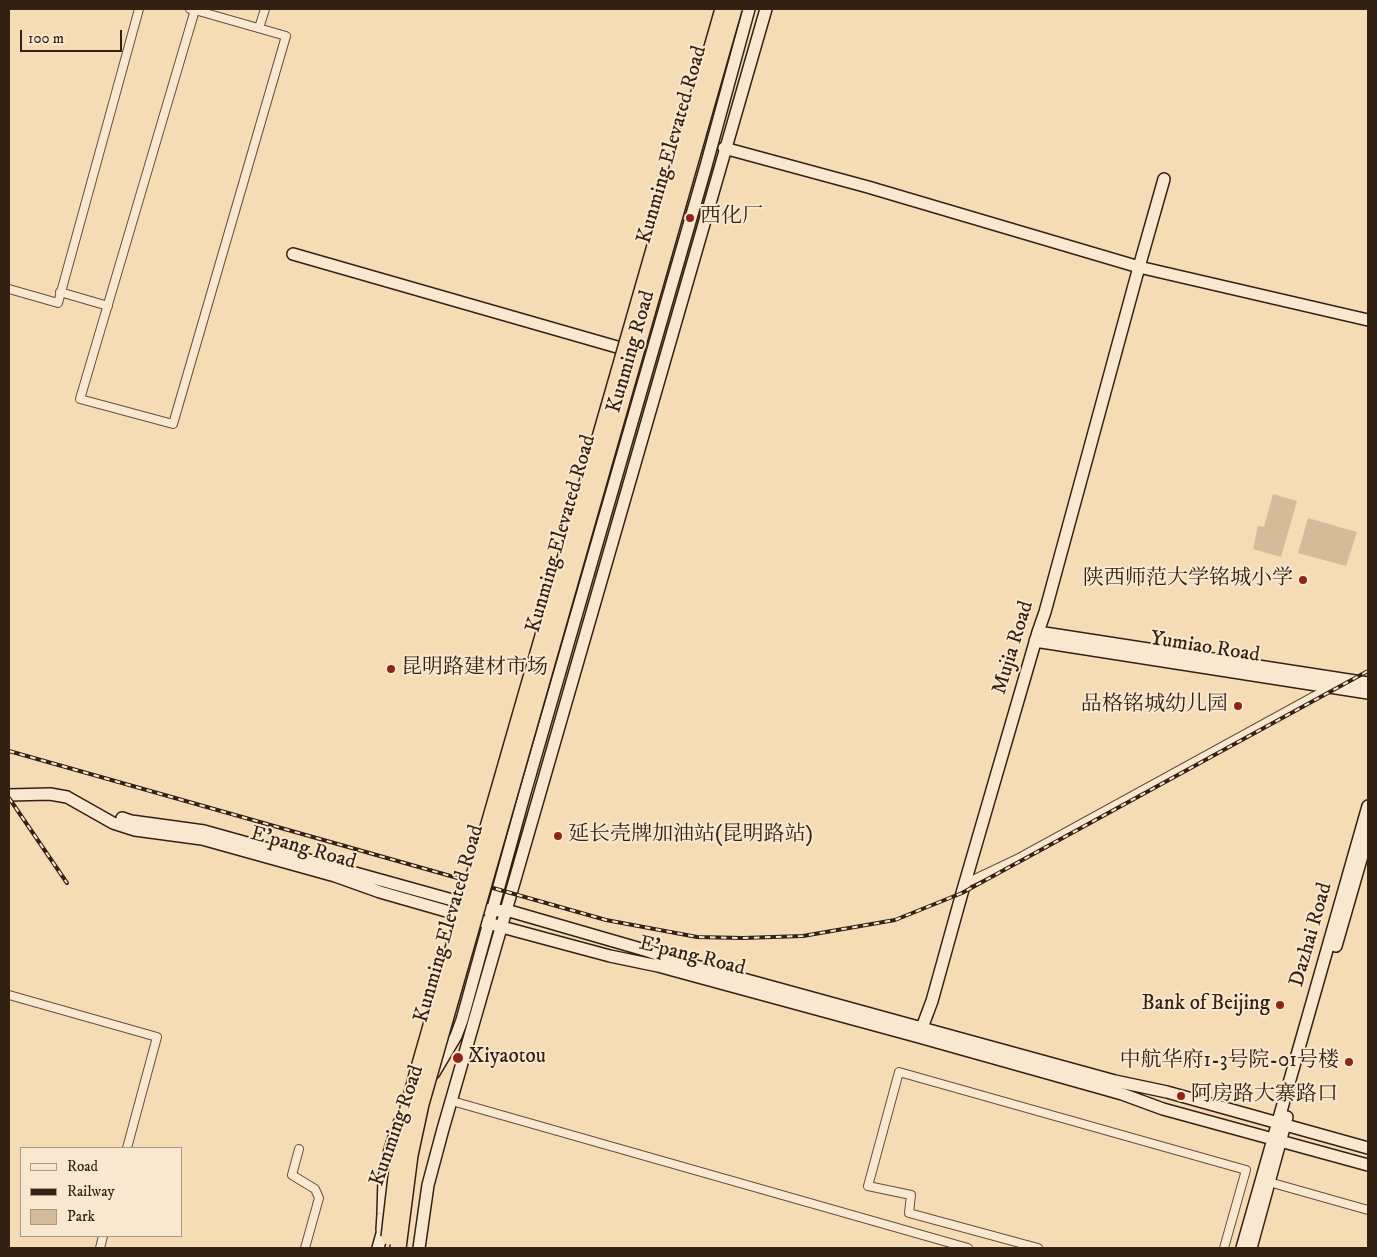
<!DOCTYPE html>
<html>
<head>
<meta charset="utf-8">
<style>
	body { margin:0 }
	#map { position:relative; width:1377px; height:1257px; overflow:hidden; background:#f5dcb5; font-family:"IM FELL DW Pica",serif }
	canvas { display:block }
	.frame { position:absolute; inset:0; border:10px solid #332114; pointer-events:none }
	.legend { position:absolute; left:20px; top:1147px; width:162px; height:90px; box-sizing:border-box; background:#f8e8cf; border:1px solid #a99884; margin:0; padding:6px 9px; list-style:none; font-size:15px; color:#332114 }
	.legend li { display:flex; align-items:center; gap:10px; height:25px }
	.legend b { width:25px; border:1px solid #a99884 }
	.scale { position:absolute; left:20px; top:30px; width:102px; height:22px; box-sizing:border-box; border:2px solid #332114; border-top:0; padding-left:6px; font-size:15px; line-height:18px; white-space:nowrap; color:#332114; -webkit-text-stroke:4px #f8e8cf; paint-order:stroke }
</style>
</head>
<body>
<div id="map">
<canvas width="1377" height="1257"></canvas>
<div class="frame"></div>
<ul class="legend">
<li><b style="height:6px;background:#f8e8cf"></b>Road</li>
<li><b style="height:6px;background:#332114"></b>Railway</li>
<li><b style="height:14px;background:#d4bc9a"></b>Park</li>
</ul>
<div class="scale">100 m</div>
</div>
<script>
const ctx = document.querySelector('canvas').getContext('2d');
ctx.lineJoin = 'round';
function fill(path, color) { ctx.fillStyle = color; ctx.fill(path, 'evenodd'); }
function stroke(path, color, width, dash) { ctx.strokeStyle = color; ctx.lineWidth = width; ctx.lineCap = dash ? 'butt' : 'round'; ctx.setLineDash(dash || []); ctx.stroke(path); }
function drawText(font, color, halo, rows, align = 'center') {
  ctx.font = font + ' "IM FELL DW Pica","Noto Serif SC",serif'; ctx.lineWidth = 4; ctx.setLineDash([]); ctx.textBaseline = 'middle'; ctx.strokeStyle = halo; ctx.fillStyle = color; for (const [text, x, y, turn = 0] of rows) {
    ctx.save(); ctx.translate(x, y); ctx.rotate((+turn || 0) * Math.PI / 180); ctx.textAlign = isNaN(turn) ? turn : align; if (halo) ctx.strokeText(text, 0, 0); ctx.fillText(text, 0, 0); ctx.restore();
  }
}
fill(new Path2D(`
	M1273,494L1297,501L1281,557L1253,549L1258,526L1264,527Z
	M1308,518L1357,532L1346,566L1298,553Z`), '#d4bc9a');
const street = new Path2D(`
	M190,9L195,10L286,36L173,424L80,399L195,10
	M259,28L265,9
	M9,289L58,303L139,9
	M60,292L108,306
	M964,884L1019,858L1331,687
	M9,995L157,1037L127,1148
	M452,1101L968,1248
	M299,1149L292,1175L315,1189L319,1198L305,1248
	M1269,1182L1368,1210
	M100,1248L103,1236
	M1038,1248L909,1213L911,1195L868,1186L899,1072L1246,1170L1224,1248`);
const secondary = new Path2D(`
	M724,148L868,187L1139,267L1368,320
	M293,254L631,351
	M1038,632L1368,683
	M1035,641L1368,693
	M9,795L50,794L67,797L113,823L135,830L202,839L335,876L380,892L502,927L610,956L658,966L919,1037L1122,1094L1163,1109L1368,1165
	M122,818L131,821L204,831L492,911L506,910L648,951L674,960L1115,1081L1167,1092L1368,1148
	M1336,946L1368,835
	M920,1033L932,1001L962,893L1038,632L1045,612L1139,267L1164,179
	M434,1073L456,1036L462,1020L524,796L706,166L749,9
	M382,1230L383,1214L384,1178L390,1149L399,1123L402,1119
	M378,1248L385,1223
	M419,1248L428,1185L443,1129L766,9
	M1242,1248L1368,806
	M1251,1248L1287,1117`);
stroke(street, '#64503c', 10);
stroke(secondary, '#332114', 14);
stroke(street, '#f8e8cf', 8);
stroke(secondary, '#f8e8cf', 11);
const rail = new Path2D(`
	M9,751L606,920L697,937L743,938L803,936L895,920L962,893L1368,671
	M9,798L67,883`);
stroke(rail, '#332114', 4);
stroke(rail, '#f8e8cf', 2, [5.5]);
const highwayBridge = new Path2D(`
	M389,1237L396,1177L406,1116L418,1071L723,9
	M398,1248L410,1155L421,1104L734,9`);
stroke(highwayBridge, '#332114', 18, []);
stroke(highwayBridge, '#f5dcb5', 15);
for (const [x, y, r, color] of [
	[690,218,5,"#8f2418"],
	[1303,580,5,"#8f2418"],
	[391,669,5,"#8f2418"],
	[1238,706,5,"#8f2418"],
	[558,836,5,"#8f2418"],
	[1280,1005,5,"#8f2418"],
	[458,1058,6,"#8f2418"],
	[1349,1062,5,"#8f2418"],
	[1181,1096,5,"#8f2418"]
]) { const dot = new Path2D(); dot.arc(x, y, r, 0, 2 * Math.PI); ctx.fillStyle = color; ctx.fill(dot); stroke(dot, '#f8e8cf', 2); }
drawText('21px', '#332114', '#f8e8cf', [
	["Kunming Elevated Road",673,145,-74],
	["Kunming Road",632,352,-74],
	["Kunming Elevated Road",562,534,-74],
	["Mujia Road",1014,648,-73],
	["Yumiao Road",1205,648,9],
	["E'pang Road",303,849,16],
	["Kunming Elevated Road",450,924,-74],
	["Dazhai Road",1312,935,-74],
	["E'pang Road",692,957,14],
	["Kunming Road",398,1126,-71]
]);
drawText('21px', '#332114', '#f8e8cf', [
	["西化厂",700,218],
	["陕西师范大学铭城小学",1293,580,"right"],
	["昆明路建材市场",401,669],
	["品格铭城幼儿园",1228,706,"right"],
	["延长壳牌加油站(昆明路站)",568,836],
	["Bank of Beijing",1270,1005,"right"],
	["Xiyaotou",469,1058],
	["中航华府1-3号院-01号楼",1339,1062,"right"],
	["阿房路大寨路口",1191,1096]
], 'left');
</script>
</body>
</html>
